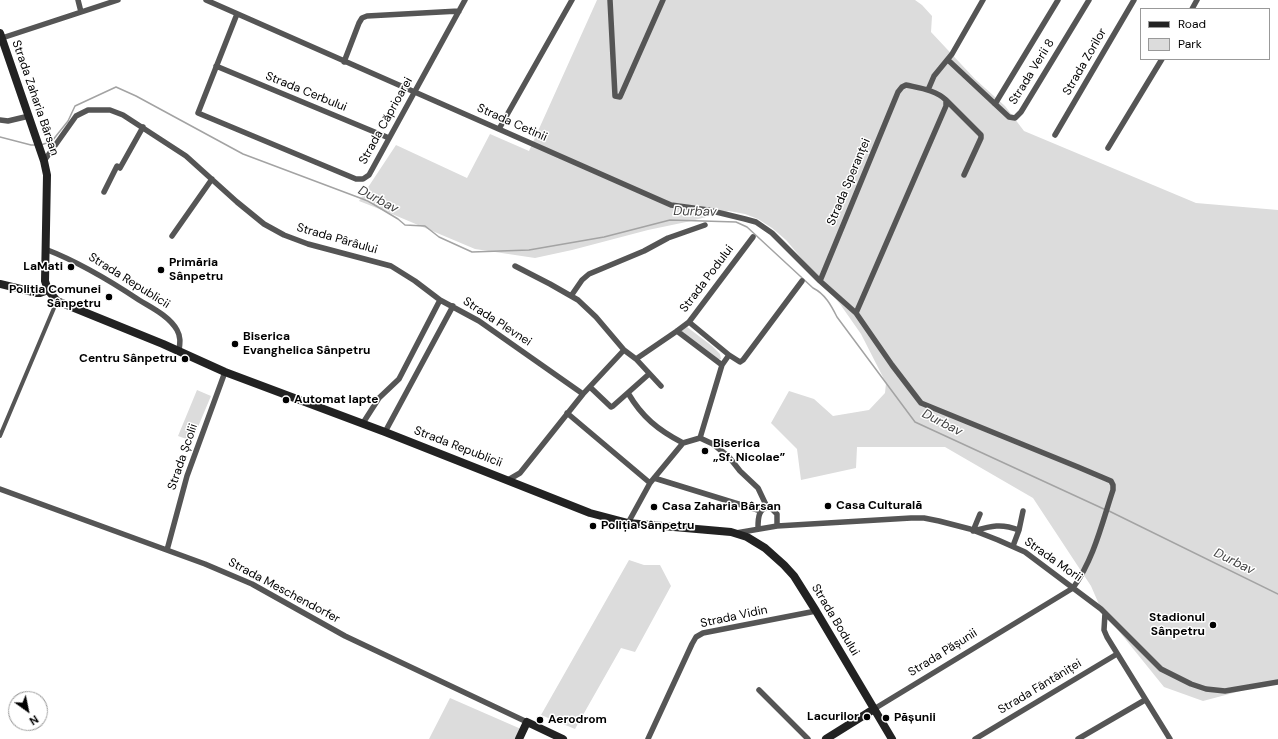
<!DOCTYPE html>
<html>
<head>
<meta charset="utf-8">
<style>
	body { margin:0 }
	#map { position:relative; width:1278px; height:739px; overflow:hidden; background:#fff; font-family:"DM Sans",sans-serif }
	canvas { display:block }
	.legend { position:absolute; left:1140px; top:8px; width:130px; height:52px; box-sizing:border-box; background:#fff; border:1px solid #999; margin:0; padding:5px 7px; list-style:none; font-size:12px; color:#000 }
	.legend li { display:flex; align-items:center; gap:8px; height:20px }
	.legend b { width:20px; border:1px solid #999 }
	.north { position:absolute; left:8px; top:691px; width:40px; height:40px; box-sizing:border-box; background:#fff; border:1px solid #999; border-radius:50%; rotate:147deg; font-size:11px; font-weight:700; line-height:16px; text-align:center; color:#000 }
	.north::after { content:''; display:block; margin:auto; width:14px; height:18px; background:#000; clip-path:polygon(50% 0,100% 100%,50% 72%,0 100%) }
</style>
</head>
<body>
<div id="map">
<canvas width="1278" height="739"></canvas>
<ul class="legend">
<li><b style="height:5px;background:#222"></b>Road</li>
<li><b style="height:11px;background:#dcdcdc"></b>Park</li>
</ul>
<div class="north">N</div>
</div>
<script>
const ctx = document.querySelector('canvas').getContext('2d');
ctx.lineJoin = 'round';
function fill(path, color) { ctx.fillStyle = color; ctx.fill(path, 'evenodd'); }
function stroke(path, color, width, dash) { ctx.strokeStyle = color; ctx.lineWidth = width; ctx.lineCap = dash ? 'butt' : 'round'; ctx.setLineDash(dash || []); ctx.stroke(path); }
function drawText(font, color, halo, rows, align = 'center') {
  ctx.font = font + ' "DM Sans",sans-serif'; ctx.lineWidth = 3; ctx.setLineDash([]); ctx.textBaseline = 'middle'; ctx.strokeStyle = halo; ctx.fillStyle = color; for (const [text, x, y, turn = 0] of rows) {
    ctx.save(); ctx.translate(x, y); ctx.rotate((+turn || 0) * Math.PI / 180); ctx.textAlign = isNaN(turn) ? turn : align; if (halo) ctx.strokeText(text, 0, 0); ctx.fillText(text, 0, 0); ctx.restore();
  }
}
fill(new Path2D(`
	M597,0H915L922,5L932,16L931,32L975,79L1005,106L1024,131L1196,203L1278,210V681L1203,701L1164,687L1101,609L1091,586L1033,498L945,447H857L856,468L801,480L797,449L771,423L789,391L814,399L833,416L869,410L885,393L886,383L861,334L840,304L786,240L772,228L758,219L745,214L729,211L691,221L648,230L572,250L535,258L475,249L392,214L359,201L396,145L467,178L490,134L529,151Z
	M687,327L712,346L720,354L721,359H716L681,331Z
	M197,390L211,396L192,441L178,436Z
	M629,560L644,565H660L671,586L635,652L621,648L575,729L541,715Z
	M450,698L521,729L516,739H429Z`), '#dcdcdc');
stroke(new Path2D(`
	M0,137L31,145H35
	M41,145L52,141L68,121L75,106L116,87L136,96L243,154L368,201L398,219L405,225L425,226L439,237L472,252L529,250L604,237L670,220L736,222L747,227L813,288C825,294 831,305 837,317L915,422L1106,510
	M1109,511L1278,594`), '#a3a3a3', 1.5);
stroke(new Path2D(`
	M0,436L57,301`), '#555', 4);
stroke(new Path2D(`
	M78,0L81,12
	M206,0L671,205L708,210L745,219L756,222L772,233L820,281L856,313L892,365L921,403L1078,467L1111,481L1113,485V490C1102,523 1094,559 1073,588L874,709
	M610,0L615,96L620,97L663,0
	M1192,9L1197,0
	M237,14L198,113L356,179H363L369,175L465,0
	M2,38L118,0
	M948,60L1009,117L1015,118L1021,112L1089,0
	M344,62L359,23L362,18L367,16L459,11
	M216,66L389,138
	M928,90L934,76L952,54L983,0
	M946,100L981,135V138L964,175
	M995,104L1058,0
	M0,120L8,121L29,116
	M499,129L572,0
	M1055,135L1134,0
	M1108,148L1162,59
	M44,161L76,116L88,110H110L123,115L186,156L237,202L264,224L284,235L308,244L391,266L415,281L440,300L479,321L583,394
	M104,192L117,166L120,168L143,127
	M172,236L212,179
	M45,249C79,262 109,280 139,300C152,308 169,316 177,330C181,337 180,343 179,351
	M515,266L550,284L578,300L596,317L624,350L636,359L661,386
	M820,281L898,92L902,87L906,85C919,88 936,90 946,100V106L856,313
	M571,296L582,280L589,274L644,251L668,238L705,225
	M689,322L729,355L740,362L743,360L802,281
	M677,331L722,365
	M636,359L677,331L689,322L753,237
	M590,387L611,407L613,406L649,374
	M628,393C642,417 658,430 683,443
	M567,413L650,483
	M363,423L379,398L399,379L440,300
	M385,432L453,306
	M700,438L722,365L729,355
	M654,478L761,511
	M508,480L520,473L583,394L624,350
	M0,489L205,564L252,584L345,636L527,722
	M628,523L650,483L683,443L700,438L713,444L729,457L740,471L758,488L767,507
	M758,528C758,519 758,506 771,508L777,514V526
	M973,531C991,526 1001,523 1019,530
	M973,531L980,514
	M736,533L777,526L911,518H924L939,521L970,529L998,540L1025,552L1101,609L1161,669L1191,684L1206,689L1225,691L1278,682
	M1013,546L1019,530L1023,511
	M167,550L187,476L225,372
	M1105,613L1104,630L1107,637L1170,739
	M759,690L808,739
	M648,739L692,644L696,637L703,633L816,611
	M975,739L1117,654
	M1078,739L1145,700`), '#555', 5.5);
stroke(new Path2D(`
	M0,33L44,161L47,175L45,281L48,290L57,301L163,344L225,372L385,432L590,513L628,523L731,532L747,537L765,548L784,565L794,576L816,611L892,739
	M0,284L37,293H40L48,290
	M519,739L527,722L563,739
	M826,739L874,709`), '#222', 8);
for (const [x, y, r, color] of [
	[71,267,4,"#000"],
	[161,270,4,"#000"],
	[109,297,4,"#000"],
	[235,344,4,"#000"],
	[185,359,4,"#000"],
	[286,400,4,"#000"],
	[705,451,4,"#000"],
	[828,506,4,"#000"],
	[654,507,4,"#000"],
	[593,526,4,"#000"],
	[1213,625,4,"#000"],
	[867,717,4,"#000"],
	[886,718,4,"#000"],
	[540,720,4,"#000"]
]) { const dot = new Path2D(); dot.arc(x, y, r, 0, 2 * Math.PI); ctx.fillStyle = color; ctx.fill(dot); stroke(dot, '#fff', 1.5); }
drawText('12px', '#000', '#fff', [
	["Strada Zorilor",1085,62,-60],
	["Strada Verii 8",1032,72,-58],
	["Strada Cerbului",306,92,22],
	["Strada Zaharia Bârsan",35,98,71],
	["Strada Căprioarei",386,121,-61],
	["Strada Cetinii",512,123,24],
	["Strada Speranței",849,182,-67],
	["Strada Pârâului",337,239,16],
	["Strada Podului",707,279,-53],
	["Strada Republicii",129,281,32],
	["Strada Plevnei",497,322,33],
	["Strada Republicii",458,447,21],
	["Strada Școlii",183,457,-71],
	["Strada Morii",1053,560,35],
	["Strada Meschendorfer",284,591,28],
	["Strada Vidin",734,617,-12],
	["Strada Bodului",835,620,59],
	["Strada Pășunii",943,653,-32],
	["Strada Fântâniței",1040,687,-31]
]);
drawText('bold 12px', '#000', '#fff', [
	["Primăria",169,263],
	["Sânpetru",169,277],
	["LaMati",63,267,"right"],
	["Poliția Comunei",101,290,"right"],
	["Sânpetru",101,304,"right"],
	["Biserica",243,337],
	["Evanghelica Sânpetru",243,351],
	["Centru Sânpetru",177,359,"right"],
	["Automat lapte",294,400],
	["Biserica",713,444],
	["„Sf. Nicolae”",713,458],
	["Casa Culturală",836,506],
	["Casa Zaharia Bârsan",662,507],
	["Poliția Sânpetru",601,526],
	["Stadionul",1205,618,"right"],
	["Sânpetru",1205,632,"right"],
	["Lacurilor",859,717,"right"],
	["Pășunii",894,718],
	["Aerodrom",548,720]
], 'left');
drawText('italic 13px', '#444', '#fff', [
	["Durbav",378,200,28],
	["Durbav",695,212,1],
	["Durbav",942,423,27],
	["Durbav",1234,562,26]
]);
</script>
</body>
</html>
